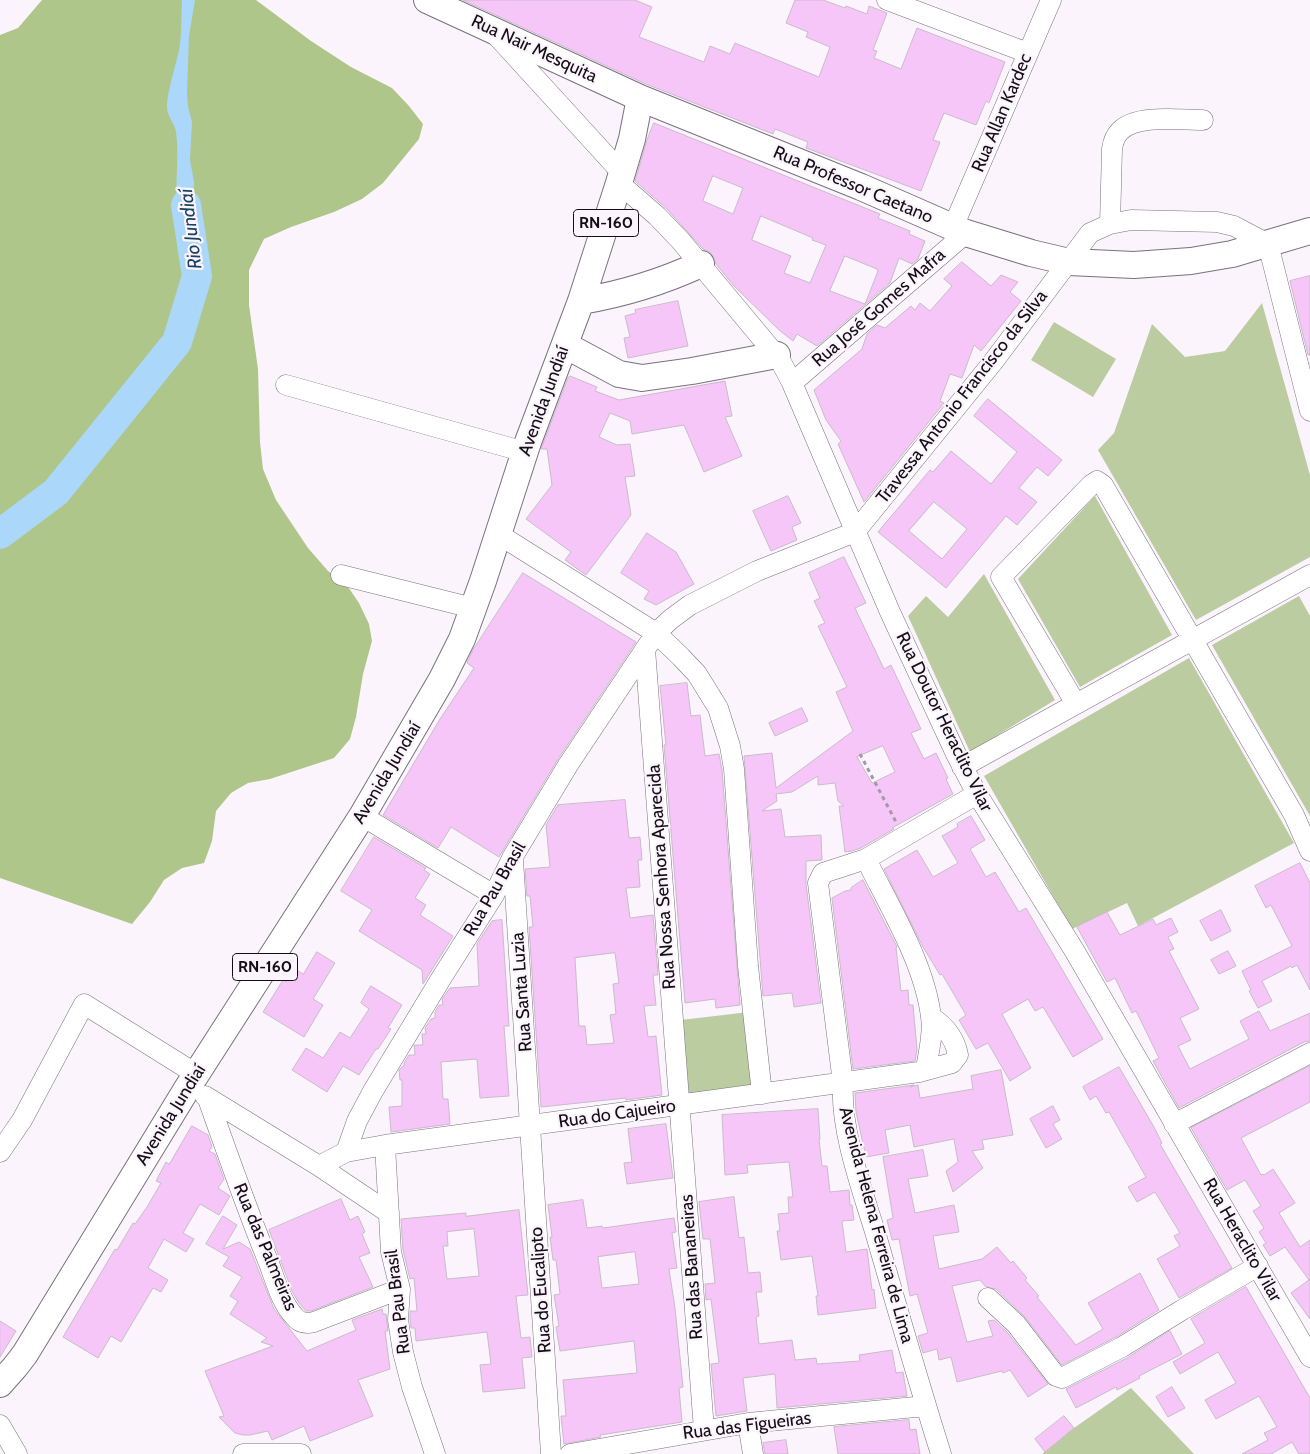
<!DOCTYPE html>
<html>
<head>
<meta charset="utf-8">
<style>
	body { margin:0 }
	canvas { display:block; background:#fbf4fd }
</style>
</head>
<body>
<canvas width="1310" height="1454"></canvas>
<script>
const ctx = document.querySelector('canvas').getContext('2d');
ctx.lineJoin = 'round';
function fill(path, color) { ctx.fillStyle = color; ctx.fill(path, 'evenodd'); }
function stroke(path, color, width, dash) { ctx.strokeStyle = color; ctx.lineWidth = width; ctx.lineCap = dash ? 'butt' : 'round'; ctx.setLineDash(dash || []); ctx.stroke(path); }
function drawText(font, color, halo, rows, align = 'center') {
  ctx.font = font + ' Cabin,sans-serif'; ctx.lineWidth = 4.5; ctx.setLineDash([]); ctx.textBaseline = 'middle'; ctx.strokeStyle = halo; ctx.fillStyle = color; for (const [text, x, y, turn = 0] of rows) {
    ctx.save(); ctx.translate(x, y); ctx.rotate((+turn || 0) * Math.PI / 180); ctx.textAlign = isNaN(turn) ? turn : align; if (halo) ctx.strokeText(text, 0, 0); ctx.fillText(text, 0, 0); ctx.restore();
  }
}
fill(new Path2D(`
	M1262,303L1310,475V557L1196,620L1098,450L1114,433L1152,324L1185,357L1225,351Z
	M1054,322L1116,359L1093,397L1031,360Z
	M1095,496L1172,635L1080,687L1018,579Z
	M984,574L1055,700L970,752L908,616L926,596L948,617Z
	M1299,596L1310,616V816L1212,645Z
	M1189,658L1294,843L1138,926L1127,903L1072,929L984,776Z
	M749,1012L757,1085L689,1099L681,1020Z
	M1131,1388L1194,1454H1042L1074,1428Z`), '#bacca0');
fill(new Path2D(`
	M42,0H256L311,41L351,67L392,88L409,106L423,124L419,139L383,183L362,199L334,212L291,227L264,239L249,270V305L258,369L260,442L263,469L276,500L308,548L328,571L346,584L359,603L369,624L372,641L363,674L356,717L350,739L334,758L270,779L248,783L231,793L216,811L212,841L204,863L182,868L164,880L150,902L132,924L0,878V35L18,28Z`), '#aec68a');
fill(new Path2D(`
	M182,0H195L189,36L187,93L188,107L192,122L190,160L194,182L193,208L194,228L199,244L185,246C169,213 181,168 176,132C175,123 167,117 167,107C167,92 176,65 179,50C182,34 181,16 182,0Z`), '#abd7fb');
stroke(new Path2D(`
	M0,534L56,492L177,342L197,276L186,205`), '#abd7fb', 30);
const building = new Path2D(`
	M463,0H635L652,7L639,37L704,62L710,46L730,54L735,43L819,77L830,47L806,37L808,32L786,23L795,0H823L845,8L846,6L867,14L869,6L887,13L873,50L877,51L874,58L901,69L917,28L1005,62L989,103L986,101L976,125L944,113L933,140L940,142L921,191L806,148L808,142L775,129L773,134L646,84Z
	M654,123L880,214L878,218L910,231L909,234L925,241L918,259L912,264L899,258L890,283L817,346L797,334L793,341L779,330L734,286L716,264L714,258L710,252L703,249L666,208L635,181L647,140ZM713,176L743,188L733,214L703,201ZM761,216L813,238L812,240L826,245L810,283L784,273L791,256L752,240ZM845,256L877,269L878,271L865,304L830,291Z
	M962,262L991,286L1001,275L1018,282L1010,292L1021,301L981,351L974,345L962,378L950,374L940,401L944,403L864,502L838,444L841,441L826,420L814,390L862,349L867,334L877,325L885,328L911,306L915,310L920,303L930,311L952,286L944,279Z
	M1310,276V355H1308L1290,281Z
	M678,301L688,346L628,358L624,338L630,337L625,316L636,313L635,310Z
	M570,376L597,387L595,391L619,400L725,381L732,416L725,417L742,456L704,472L684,425L632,434L630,421L610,413L599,437L617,445L630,444L635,476L625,477L631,515L586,575L565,560L571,552L526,519L552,485L547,449H541L568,378Z
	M988,399L1062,460L1048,476L1037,467L1019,488L1037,502L1017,525L1006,516L946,588L878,532L930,470L933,472L951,451L991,484L1017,452L974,416ZM934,502L967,529L942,559L909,531Z
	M788,496L801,523L792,527L797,540L771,551L753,511Z
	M647,533L676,552L694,584L656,605L644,599L649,591L621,573Z
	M844,557L866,603L855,608L884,669L891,665L921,729L911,733L924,759L936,753L948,778L946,779L953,794L892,828L894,829L861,848L852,851L845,852L839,806H844L838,801L835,783L818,785V776L792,792L776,794L777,801L762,811L781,809L785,837L821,835L822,860L806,861V884L821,1003L794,1007L792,993L763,996L744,756L772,753L776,788L853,731L836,692L847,687L818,626L825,623L814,601L820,598L809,573ZM883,746L895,772L872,783L857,757Z
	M523,573L636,642L558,759L499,857L451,827L438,848L383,815L440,719L474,668L467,663L473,650Z
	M687,683L691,716L700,715L705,756L719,754L722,770L740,1005L716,1008L715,999L685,1003L664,745H666L660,686Z
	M802,708L808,721L775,736L769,723Z
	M625,800L629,838L640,837L642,860H638L640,887L626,888L630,918L653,915L658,975H653L656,1005L644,1006L648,1037L656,1036L662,1095L626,1100V1098L541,1107L529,927H533L530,896H527L525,869L550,867L546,825L558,805ZM615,953L619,983L613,984L616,1014L610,1015L614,1043L587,1045L585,1026H579L575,958Z
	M971,816L985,840L970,849L986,877L995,872L1019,912L1026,908L1103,1039L1073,1057L1043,1007L1035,1011L1028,999L1002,1014L1031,1068L1010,1081L988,1043L976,1049L959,1020L966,1015L942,974L940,975L923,947L884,869L917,850L933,877L958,863L942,836L958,827L957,824Z
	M374,837L426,868L424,870L430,874L415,898L426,905L420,915L453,936L423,984L422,970L359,931L372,910L341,891Z
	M1300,863L1310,883V990L1297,965L1292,968L1291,966L1262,981L1272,1001L1258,1008L1249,991L1251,990L1242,971L1292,946L1271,905L1266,908L1255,886Z
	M863,880L897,947L896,948L901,991L908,990L909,1005H913L917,1049L915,1061L853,1069L832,898L845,891L851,890V888Z
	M1221,910L1231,931L1211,941L1200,921Z
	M1107,912L1120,935L1153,919L1156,925L1171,918L1178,932L1168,937L1174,949L1169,951L1199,1009L1180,1018L1191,1040L1178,1046L1190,1069L1249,1039L1240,1021L1259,1011L1270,1031L1310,1013V1041L1304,1042L1179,1108L1153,1061L1159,1058L1136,1011L1132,1013L1115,978L1107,982L1077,927Z
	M502,920L509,1026H504L509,1096L480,1098L477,1059L441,1062L443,1099H448L450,1124L391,1132L389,1107L402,1106V1080H400L399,1070L402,1067L404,1066V1063L409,1055H415L414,1045H423L422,1034H426L425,1028L431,1019L435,1018V1012L439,1005H443L442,999L450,988L479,986L477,944L492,921Z
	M1228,951L1236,966L1219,974L1211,960Z
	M317,952L335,963L313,999L323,1005L304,1037L263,1012L283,980L286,982L295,969L303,974Z
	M371,986L402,1005L388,1028L391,1029L378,1049H376L359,1075L343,1066L327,1092L292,1070L306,1048L323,1058L340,1032L350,1038L369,1009L361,1003Z
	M1310,1066V1102L1241,1138L1261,1175L1263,1174L1264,1175L1273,1169L1295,1203L1279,1213L1300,1247L1310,1240V1319L1291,1293L1309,1280L1285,1247L1270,1256L1263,1245L1266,1243L1259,1232L1264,1228L1253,1211L1261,1206L1245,1180L1227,1190L1191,1128Z
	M1119,1067L1154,1127L1162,1143L1160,1144L1232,1268L1179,1298L1157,1259L1180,1246L1174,1236L1180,1233L1155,1192L1137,1202L1128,1187L1146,1177L1109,1112L1106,1113L1096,1096L1090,1100L1083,1087Z
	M1001,1070L1013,1135L982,1140L984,1149L972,1151L983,1168L953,1192L946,1171L958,1162L954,1139L914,1147L910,1125L885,1130L889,1153L866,1157L856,1112L855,1093L914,1085L910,1087L918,1085L920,1098L973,1089L971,1076Z
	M1053,1106L1060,1120L1053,1124L1062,1139L1046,1148L1030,1119Z
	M818,1109L820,1139H819L822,1166H827L830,1192L849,1190L850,1205H852L854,1220L842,1221L846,1252L867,1249L872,1290L874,1289L876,1308L818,1315L816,1296H818L812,1256L781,1260L777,1231H780L778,1214L789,1213L788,1197H793L789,1162L747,1165L748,1173L725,1175L722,1115Z
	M666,1124L673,1178L627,1184L624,1163L632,1162L628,1129Z
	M192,1126L208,1135L212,1147L209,1151L215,1154L224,1179L218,1188L230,1196L219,1215L200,1204L183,1233L194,1239L186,1252L164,1239L148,1268L168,1280L161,1292L153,1288L121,1342L111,1336L98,1358L63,1337L115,1249L117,1250L133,1223L135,1224L147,1207L161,1183L156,1181L166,1162L169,1164Z
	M923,1150L928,1176L908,1179L915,1213L954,1205L959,1232L933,1236L939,1269L982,1259L997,1247L1011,1263L1013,1261L1027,1278L1025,1280L1039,1296L1037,1297L1076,1345L1103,1329L1088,1303L1140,1273L1159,1310L1116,1337L1062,1365L1025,1317L996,1289L986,1287L980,1280L952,1286L967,1342L993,1336L988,1321L994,1320L1007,1332L1048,1384L1028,1397L1010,1370L1003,1373L1002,1371L957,1382L951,1357L939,1360L937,1349L923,1353L918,1336L928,1333L917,1294L910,1296L899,1239L892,1240L887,1220L893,1218L883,1157Z
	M734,1197L739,1238L744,1237L748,1273L760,1272L762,1292H756L759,1316L756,1317L759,1344L792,1340L795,1360L816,1358L817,1364L860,1361L859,1355L892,1350L896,1373L903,1372L907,1396L777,1408L775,1374L743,1378L747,1411L716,1416L711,1364L719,1363L711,1299L706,1300L705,1284L715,1283L710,1239H703L699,1202Z
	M341,1199L350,1220L358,1216L365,1232L362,1234L370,1253L359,1257L373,1287L311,1311H306L299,1303L292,1291L269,1230Z
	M583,1200L587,1228L602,1226L603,1228L674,1218L676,1232L672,1233L677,1268L669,1269L675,1308L683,1387L679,1388L682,1422L600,1435L601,1437L564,1444L561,1416H566L563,1380L637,1373L634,1341L560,1351L556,1327L559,1326L554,1295L560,1294L556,1260H553L550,1237H552L548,1205ZM635,1252L639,1284L602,1288L598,1257Z
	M519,1210L528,1295L516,1296L521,1338L530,1337L532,1357L522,1358L525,1388L483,1392L480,1365L491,1364L487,1332L416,1341L415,1328H411L410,1319V1311H417L414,1278L410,1279L403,1250L401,1219L466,1213V1216ZM474,1229L479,1276L447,1279L443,1246H448L447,1232Z
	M223,1216L237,1225L223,1249L239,1242L250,1249L274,1309L307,1351L356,1330L352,1320L382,1309L383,1314H386L388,1331H385L390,1369L358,1380L373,1416L310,1441L304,1426L272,1440L268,1431L250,1435H243L235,1433L219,1417L224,1416L205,1371L273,1346L261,1342L267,1338L230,1314L238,1301L230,1296L242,1277L223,1266L229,1257L206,1244Z
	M1246,1287L1310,1398V1454H1299L1292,1442L1271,1454H1242L1268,1440L1264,1433L1277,1427L1259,1396L1216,1419L1205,1400L1236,1383L1218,1352L1180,1374L1173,1362L1205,1343L1191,1319Z
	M0,1321L16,1331L0,1357Z
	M1170,1331L1182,1354L1139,1376L1140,1378L1117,1390L1116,1387L1076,1408L1066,1389L1127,1358Z
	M1172,1387L1185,1408L1168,1417L1156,1397Z
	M1064,1416L1074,1428L1045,1452L1035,1439Z
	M909,1420L910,1430L916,1429L920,1454H838L834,1427Z
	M786,1440L788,1454H765L763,1443Z`);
fill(building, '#f6c6f8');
stroke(building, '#c9bbc9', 1);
const minor = new Path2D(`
	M887,0L1028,53
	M495,34L622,173
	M619,183L657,216L680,240L780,360L792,383L890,612L956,754L977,794L1074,950L1310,1357
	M1110,224L1112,149C1113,142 1115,136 1120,131C1136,114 1180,120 1203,120
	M953,227L1051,0
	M792,383L966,233
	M286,385L525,452
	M498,534L656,633L681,657L697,674L718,708L730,746L734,769L748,966L762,1094
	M341,575L473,608
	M645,649L704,1430
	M1076,704L1001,577L1091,485L1097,481L1103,485L1294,815L1310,851
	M962,767L1310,575
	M362,816L494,895
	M866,859C889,906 925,964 931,1017C934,1034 928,1053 926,1070
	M513,860L551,1454
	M205,1096L319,1166L389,1213
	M208,1099C227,1153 246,1207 268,1261C275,1278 280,1301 294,1316C299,1323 306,1324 314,1322L400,1289
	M1174,1124L1310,1053
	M385,1145L391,1252L400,1289L398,1320L403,1352L412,1387L435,1454
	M0,1152L22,1120L84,1004L196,1074
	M346,1152L357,1121L373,1091L442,977L494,895L512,858L568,765L656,633L671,619L690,605L757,571L855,532L993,362L1090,233L1110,224L1131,220L1217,222L1234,226L1268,244L1310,411
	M319,1166L346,1152L385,1145L919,1072L952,1063L958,1055C955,1039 945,1026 931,1017
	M988,1298L1016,1324L1056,1376L1062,1378L1122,1347L1182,1310L1258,1266
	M748,1423L753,1454
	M0,1425L17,1454
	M243,1454H301
	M570,1454L748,1423L926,1406
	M941,1454C918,1381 897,1308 876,1235C862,1189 840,1130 843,1083L818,883L823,873L866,859L977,794`);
const major = new Path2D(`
	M427,0L640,98L861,187L966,233L1031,253L1069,262L1134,265L1191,261L1232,254L1310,231
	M581,301C623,294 662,282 701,264
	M565,345L619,374L642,378L692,371L777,355
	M0,1384L15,1367L25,1354L188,1087L362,816L442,679L462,639L483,581L528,442L581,301L619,183L632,139L640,98`);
stroke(minor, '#7b707e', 21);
stroke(major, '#7b707e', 28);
stroke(new Path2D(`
	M860,754L896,822`), '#a19aa2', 3, [4, 4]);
stroke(minor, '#fff', 20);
stroke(major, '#fff', 26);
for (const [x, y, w] of [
	[606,223,65],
	[265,967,65]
]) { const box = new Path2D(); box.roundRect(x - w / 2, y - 13.5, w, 27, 4); ctx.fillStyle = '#fbf4fd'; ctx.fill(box); stroke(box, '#130e14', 1); }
drawText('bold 16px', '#130e14', null, [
	["RN-160",606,223],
	["RN-160",265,967]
]);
drawText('18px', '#130e14', '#fbf4fd', [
	["Rua Nair Mesquita",534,49,25],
	["Rua Allan Kardec",1002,113,-67],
	["Rua Professor Caetano",853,185,23],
	["Rua José Gomes Mafra",879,308,-41],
	["Travessa Antonio Francisco da Silva",962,397,-52],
	["Avenida Jundiaí",544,401,-70],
	["Rua Doutor Heraclito Vilar",944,722,64],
	["Avenida Jundiaí",387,773,-59],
	["Rua Nossa Senhora Aparecida",662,877,-94],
	["Rua Pau Brasil",495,889,-60],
	["Rua Santa Luzia",522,992,-94],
	["Rua do Cajueiro",617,1114,-8],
	["Avenida Jundiaí",171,1115,-58],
	["Avenida Helena Ferreira de Lima",876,1225,75],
	["Rua Heraclito Vilar",1242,1240,60],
	["Rua das Palmeiras",265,1247,67],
	["Rua das Bananeiras",692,1267,-94],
	["Rua do Eucalipto",541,1290,-94],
	["Rua Pau Brasil",398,1302,-97],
	["Rua das Figueiras",747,1426,-7]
]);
drawText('italic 19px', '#184260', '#fbf4fd', [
	["Rio Jundiaí",191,229,-97]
]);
</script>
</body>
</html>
